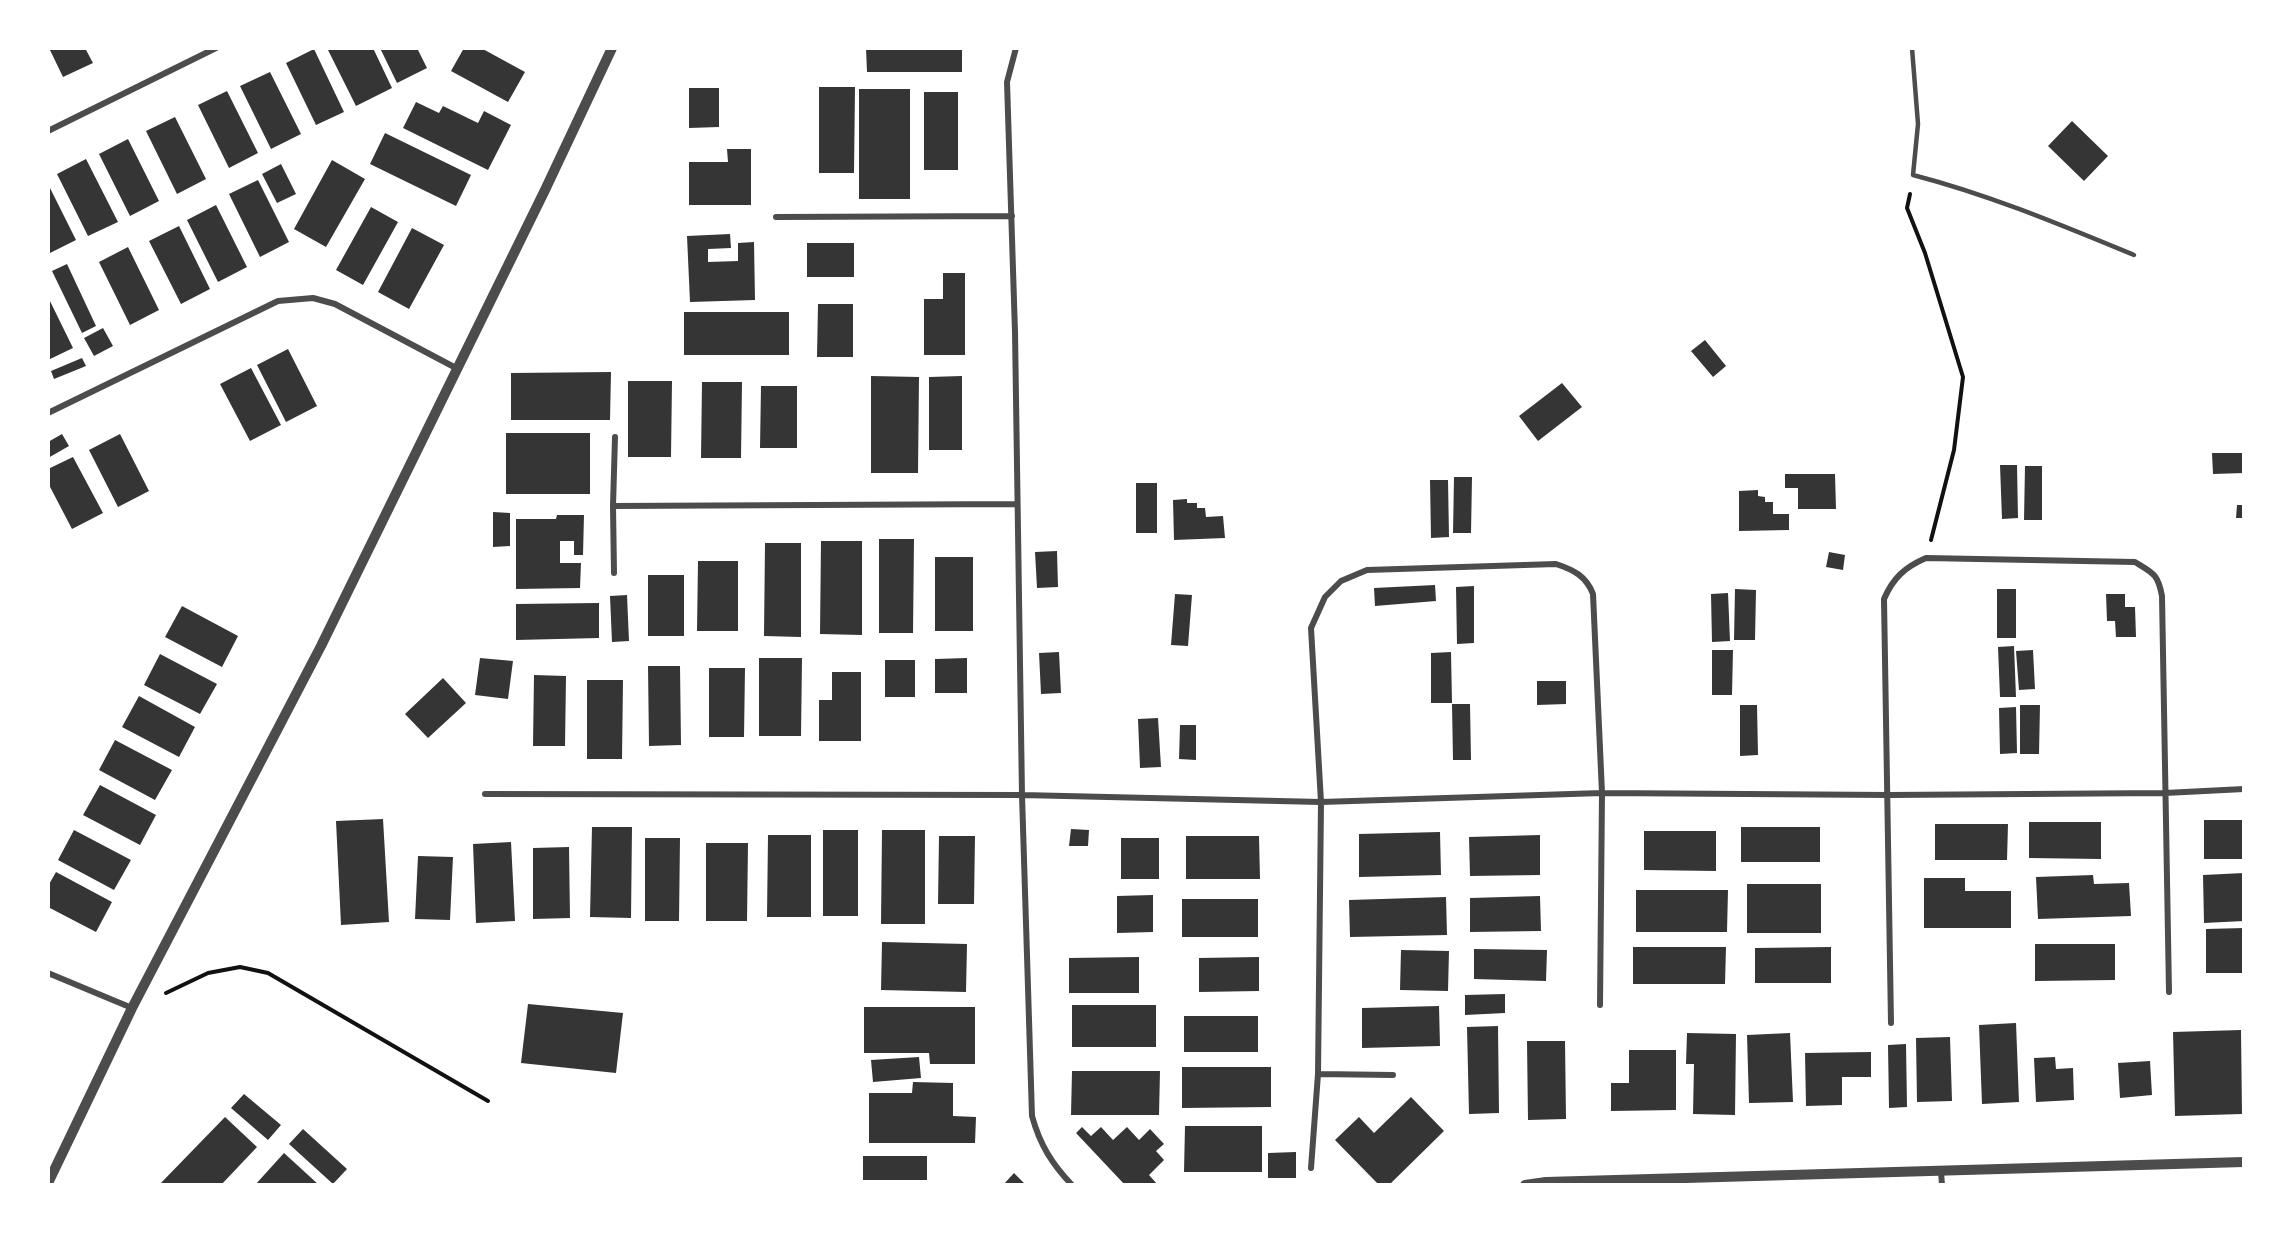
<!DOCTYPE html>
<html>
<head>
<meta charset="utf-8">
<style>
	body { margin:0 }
	#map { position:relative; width:2292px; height:1233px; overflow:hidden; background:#fff; font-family:"Zilla Slab",serif }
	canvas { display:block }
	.frame { position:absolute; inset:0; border:50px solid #fff; pointer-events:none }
</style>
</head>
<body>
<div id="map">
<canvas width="2292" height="1233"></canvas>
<div class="frame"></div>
</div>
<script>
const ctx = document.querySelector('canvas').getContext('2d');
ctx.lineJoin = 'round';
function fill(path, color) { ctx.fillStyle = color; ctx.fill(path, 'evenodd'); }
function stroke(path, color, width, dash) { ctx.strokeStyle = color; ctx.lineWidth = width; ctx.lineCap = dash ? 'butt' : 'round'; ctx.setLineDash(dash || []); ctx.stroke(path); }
fill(new Path2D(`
	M49,48H85L93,63L63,77Z
	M327,48H373L392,88L356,106Z
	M380,48H417L427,68L397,83Z
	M464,48H481L525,72L508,102L451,71Z
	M866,48H962V72H867Z
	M314,49L344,112L316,125L286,63Z
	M270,72L301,134L271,149L240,86Z
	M819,87H855L854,173H819Z
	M689,88H719V127L689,128Z
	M859,89H910V199H859Z
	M227,91L258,153L229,168L198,105Z
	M924,92H958V170H924Z
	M416,102L439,113L443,106L478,123L484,111L511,125L488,170L403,128Z
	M175,117L206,179L177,194L146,131Z
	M2072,121L2108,156L2084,181L2048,146Z
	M385,133L471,175L456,206L370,164Z
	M128,139L159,201L130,216L99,154Z
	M727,149H751V205H689V162H728Z
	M86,159L118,222L88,236L57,174Z
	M332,160L365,179L326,247L294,229Z
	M281,164L296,194L277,203L262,174Z
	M258,180L289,242L260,257L229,194Z
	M48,184L76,240L48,254Z
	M216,205L247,267L218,282L187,220Z
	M371,207L398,222L363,285L336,270Z
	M179,226L210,289L181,304L149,241Z
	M412,228L444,245L409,309L378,292Z
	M730,234L731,248L708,249V262L738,261V243L754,242L755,300L690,302L687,236Z
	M807,243H854V277H807Z
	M128,247L159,310L130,325L99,262Z
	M67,264L96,326L82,333L52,271Z
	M943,273H965V355H924V299H943Z
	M48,297L73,348L48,360Z
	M818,304H853V357H817Z
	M684,312H789V355H684Z
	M103,328L113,346L94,356L84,338Z
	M1705,340L1726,366L1713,377L1691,351Z
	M288,349L317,406L286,422L257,365Z
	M82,358L86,366L54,379L51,371Z
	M251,368L281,425L250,441L220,384Z
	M611,372L610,420H511V373Z
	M871,376L919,377L918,473H871Z
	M962,376V450H929V377Z
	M628,381H672L671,457H628Z
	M702,382H742L741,458H701Z
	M1562,383L1582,407L1538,441L1519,416Z
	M761,386H797V448H760Z
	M506,433H590V494H506Z
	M62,434L69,446L48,458V442Z
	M120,434L149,491L118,507L89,450Z
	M2212,453H2244V473L2213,474Z
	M73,457L103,513L72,529L48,483V469Z
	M2000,465H2017L2018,518L2002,519Z
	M2025,466H2042V520H2024Z
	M1785,474H1835L1836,509H1798V488H1785Z
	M1454,477H1472L1471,533H1453Z
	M1430,480H1448L1449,537L1431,538Z
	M1136,483H1157V533H1136Z
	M1758,490V496L1765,497V502H1773V514H1789V530L1739,531V491Z
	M1187,499V503H1197V508H1205L1206,517L1223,516L1225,538L1174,540L1173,500Z
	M2237,505H2244V518H2236Z
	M493,512L510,513V546L493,547Z
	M557,515H584L583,555H574V541H560V563H581L580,588L516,589V519H556Z
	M879,539H914L913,633H879Z
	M821,541H862V635L820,634Z
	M765,543H801V637L764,636Z
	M1057,551L1058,587L1037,588L1035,552Z
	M1829,552L1845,555L1843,570L1826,567Z
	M935,557H973V631H935Z
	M698,561H738V631H697Z
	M648,575H684V636H648Z
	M1435,585L1436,601L1375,606L1374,588Z
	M1474,586V643L1457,644L1456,587Z
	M1735,589L1756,590L1755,640H1734Z
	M1997,589H2016V638H1997Z
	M1728,593L1730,641L1712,642L1711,594Z
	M1175,594L1192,595L1188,646L1171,645Z
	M2106,594H2125V607H2135L2136,637H2116L2115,621H2107Z
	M627,595L629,641L612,642L610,596Z
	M599,603V638L516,640V604Z
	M182,606L238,636L222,667L165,637Z
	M2014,646L2016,697H2000L1998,647Z
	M1712,650H1733L1732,695H1712Z
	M2033,650L2035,689L2019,690L2016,651Z
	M1059,652L1061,693L1041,694L1039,653Z
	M1451,652L1452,703H1431V653Z
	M160,654L217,684L200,714L144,685Z
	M480,658L513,661L508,699L475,695Z
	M759,658H802L801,736H759Z
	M967,658V693H935V659Z
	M885,660H915V697H885Z
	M648,666H680L681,745L649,746Z
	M709,668H745L744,737H709Z
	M832,672H861V741H819V700H832Z
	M534,675L566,676L565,746H533Z
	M443,678L466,703L428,738L405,714Z
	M587,680H623L622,759H587Z
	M1537,681H1566V704L1537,705Z
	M139,696L195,727L179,757L122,727Z
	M1452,704H1470L1471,760H1453Z
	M1740,705H1757L1758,755L1740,756Z
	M2020,705H2040L2039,754H2020Z
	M2016,707L2017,753L2000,754L1999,708Z
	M1158,718L1161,767L1140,768L1138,719Z
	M1180,725H1196V760L1179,759Z
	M115,740L172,770L155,800L99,770Z
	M100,785L156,815L140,845L83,815Z
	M383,819L389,922L341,925L336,821Z
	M2204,820H2244V859H2204Z
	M2029,822H2101V859L2029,858Z
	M1935,824H2008L2007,860H1935Z
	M592,827H632L631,918L590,917Z
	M1741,827H1820V862H1741Z
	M1071,829L1089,830L1088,846H1069Z
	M74,830L131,860L114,890L58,860Z
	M823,830H858V916H823Z
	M882,830H925V924H881Z
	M1644,831H1716V871L1644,870Z
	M1440,832L1441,875L1359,877V834Z
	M768,835H811V917H767Z
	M1540,835V875L1470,876L1469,837Z
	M939,836H975L974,904H938Z
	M1186,836H1259L1260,879H1186Z
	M645,838H680L679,921H645Z
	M1121,838H1159V879H1121Z
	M511,842L515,921L476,923L473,844Z
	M706,843H748L747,921H706Z
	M569,847L570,918L533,919V848Z
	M418,856L453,857L450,920L415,919Z
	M56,872L112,902L96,932L48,907V886Z
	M2244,873V921L2204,923L2203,875Z
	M2093,875L2094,884L2129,883L2131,916L2038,919L2036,877Z
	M1924,878H1965V891H2011V928H1924Z
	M1747,884H1821V933H1747Z
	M1636,890H1728L1727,932H1636Z
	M1153,895V932L1117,933V896Z
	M1540,896L1541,931L1470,932V898Z
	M1446,897L1447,935L1350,937L1349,900Z
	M1182,899H1258V937H1182Z
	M2244,928V973H2206V929Z
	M882,942L967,944L966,992L881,990Z
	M2035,944H2115V980L2035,981Z
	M1633,947H1726L1725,984H1633Z
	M1831,947V983H1755V948Z
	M1474,949L1547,950L1546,981L1474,979Z
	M1401,950L1449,951L1448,991L1400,990Z
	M1139,957V993H1069V958Z
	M1259,957V991L1199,992V958Z
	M1505,994V1013L1465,1015V995Z
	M528,1004L623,1013L616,1073L521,1063Z
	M1072,1005H1156V1047H1072Z
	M1439,1006L1440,1046L1362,1048V1008Z
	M864,1007H975V1064H930L929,1053H864Z
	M1184,1016H1258V1052H1184Z
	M2016,1023L2019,1102L1982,1104L1979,1025Z
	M1498,1026L1499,1113L1469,1114L1467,1027Z
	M2241,1030L2242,1114L2175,1116L2173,1032Z
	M1687,1033L1736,1034L1735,1115L1693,1114L1694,1064H1686Z
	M1790,1033L1793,1102L1749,1103L1747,1035Z
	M1950,1037L1952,1101L1917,1102L1916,1038Z
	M1527,1041H1565L1566,1119L1528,1120Z
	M1906,1044L1907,1107L1889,1108L1888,1045Z
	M1629,1050H1676V1110L1611,1111V1083H1629Z
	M1871,1052V1077H1842V1105L1806,1106L1805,1053Z
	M919,1057L921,1078L873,1082L871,1060Z
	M2055,1057L2056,1069L2073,1068L2074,1100L2036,1102L2034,1058Z
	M2150,1061L2152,1095L2120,1098L2118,1063Z
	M1182,1067H1271V1107L1182,1108Z
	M1072,1071H1160L1159,1115H1071Z
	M913,1082L953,1083V1116L976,1117L975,1143H869V1093H912Z
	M244,1094L281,1125L268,1140L231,1108Z
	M1411,1097L1444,1131L1389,1185H1379L1335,1140L1359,1117L1374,1133Z
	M225,1117L257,1147L221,1185H159Z
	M1185,1126H1262V1172H1184Z
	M1082,1127L1091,1136L1101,1127L1113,1140L1127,1127L1139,1140L1150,1129L1164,1144L1156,1151L1164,1160L1149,1175L1158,1185H1125L1076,1133Z
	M303,1129L347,1169L333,1184L289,1144Z
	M1296,1152V1178H1268V1153Z
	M284,1153L319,1185H255Z
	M863,1156H927V1180H863Z
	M1014,1173L1026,1185H1003Z`), '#353535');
stroke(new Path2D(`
	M1910,194L1907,208L1925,253L1963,377L1954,450L1931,540
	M166,993L208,973L240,967L268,973L488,1101`), '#111', 4);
stroke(new Path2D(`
	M1912,48L1918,124L1913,175C1990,195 2061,225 2134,255`), '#4c4c4c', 4.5);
stroke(new Path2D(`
	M1016,48L1007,82L1015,332L1022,795L1032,1116C1040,1145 1052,1164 1072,1185
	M48,131L216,48
	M776,217L1012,216
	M48,413L278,301L313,298L335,304L456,368
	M615,437L613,506L1016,504
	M613,506L614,573
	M485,794L1022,795L1321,802L1602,793L1889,795L2165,793L2244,789
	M48,973L132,1008
	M1891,1023L1884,599C1893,578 1905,567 1926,558L2135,562C2153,573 2158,574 2162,596L2169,992
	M1318,1074L1393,1075
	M1311,1168L1318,1074L1321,802L1311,628L1325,597L1341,581L1367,570L1556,564C1574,570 1586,576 1593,594L1602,793L1600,1005
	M1941,1172L1942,1185`), '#4c4c4c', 6);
stroke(new Path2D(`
	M48,1183L132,1008L321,646L545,190L612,48
	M1525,1185L1546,1182L2244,1162`), '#4c4c4c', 10);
</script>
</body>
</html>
